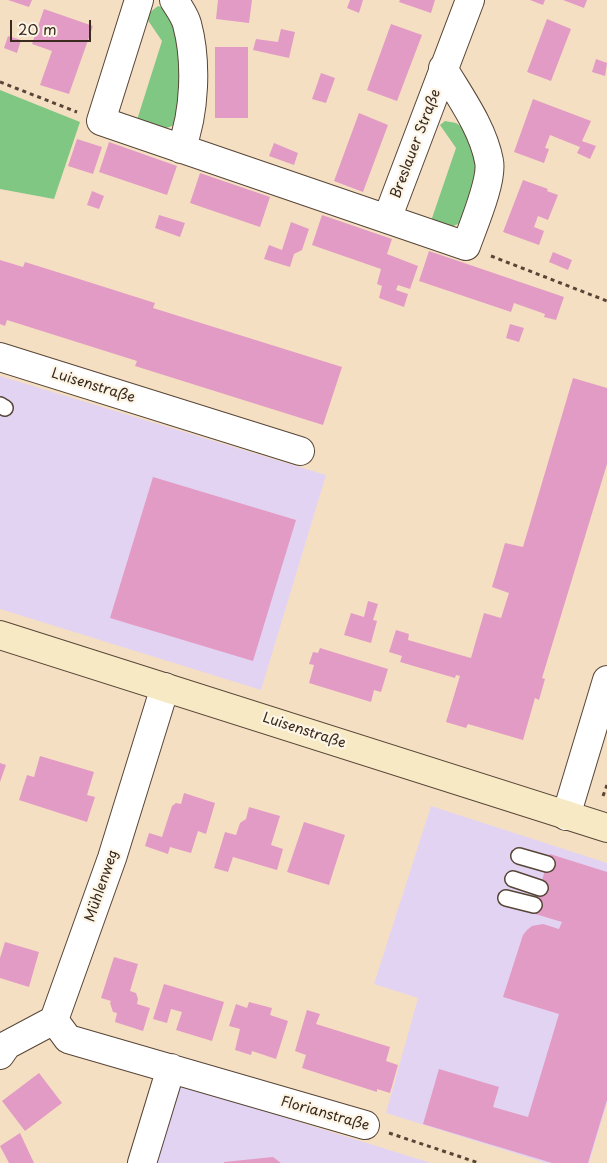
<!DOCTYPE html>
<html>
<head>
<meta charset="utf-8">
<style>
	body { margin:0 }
	#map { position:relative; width:607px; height:1163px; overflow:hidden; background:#f5dfc2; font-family:"Playpen Sans",sans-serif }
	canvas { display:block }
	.scale { position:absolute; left:10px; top:20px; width:81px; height:22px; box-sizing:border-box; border:2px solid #3b2a1e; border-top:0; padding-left:6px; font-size:15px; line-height:18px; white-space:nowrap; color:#3b2a1e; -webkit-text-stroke:4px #fcf5e5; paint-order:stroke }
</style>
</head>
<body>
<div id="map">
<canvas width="607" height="1163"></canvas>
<div class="scale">20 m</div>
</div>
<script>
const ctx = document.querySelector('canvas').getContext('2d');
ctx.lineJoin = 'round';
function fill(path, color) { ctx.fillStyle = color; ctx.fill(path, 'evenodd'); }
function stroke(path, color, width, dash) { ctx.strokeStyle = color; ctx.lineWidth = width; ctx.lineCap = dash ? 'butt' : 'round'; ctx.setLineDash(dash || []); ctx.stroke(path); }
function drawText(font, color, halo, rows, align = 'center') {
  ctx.font = font + ' "Playpen Sans",sans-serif'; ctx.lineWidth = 4.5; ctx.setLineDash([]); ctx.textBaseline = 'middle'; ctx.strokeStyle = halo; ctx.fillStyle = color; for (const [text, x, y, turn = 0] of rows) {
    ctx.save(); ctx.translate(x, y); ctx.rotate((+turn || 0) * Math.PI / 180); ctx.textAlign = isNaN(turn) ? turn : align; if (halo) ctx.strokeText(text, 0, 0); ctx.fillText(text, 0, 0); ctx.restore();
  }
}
fill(new Path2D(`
	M0,376L326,475L261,690L0,609Z
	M431,806L607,863V1103L589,1163H546L386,1113L418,998L374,984Z
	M177,1084L431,1163H152Z`), '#e3d3f2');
fill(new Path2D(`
	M158,6L173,11L183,65L177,124L164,129L137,120L162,41L145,16Z
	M0,90L80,122L54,199L0,189Z
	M445,121L456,123L469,132L482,163L477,186L460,223L451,227L431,221L456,148L440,125Z`), '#7fc783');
fill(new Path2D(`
	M8,0H32L29,7Z
	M218,0H252L249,23L216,19Z
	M350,0H363L359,13L347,8Z
	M400,0H435L431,13L399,2Z
	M530,0H545L543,5Z
	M563,0H587L584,8Z
	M44,9L93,26L69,94L40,85L52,51L32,44Z
	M547,19L571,29L551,81L527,72Z
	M391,24L422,35L397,101L367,90Z
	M281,29L295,32L289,58L253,50L256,39L278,42Z
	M8,36L21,40L17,53L4,48Z
	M215,47H248V118H215Z
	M596,59L607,63L605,76L592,72Z
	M321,73L335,78L326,103L312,99Z
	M533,99L591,121L582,141L596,146L590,159L577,153L580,147L550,135L545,148L549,149L544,163L514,152Z
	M359,113L388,125L363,192L334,181Z
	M77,139L102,147L93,174L68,166Z
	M109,142L177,166L167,195L99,172Z
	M274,143L298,153L294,165L269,156Z
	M200,173L270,197L260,227L190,203Z
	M523,180L548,189L547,191L558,195L548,220L538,216L534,227L544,231L539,245L503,232Z
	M92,191L104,196L99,209L87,205Z
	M159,215L185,223L180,237L155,228Z
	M322,215L392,239L387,254L418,266L410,289L398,285L396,290L408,294L404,307L379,298L382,286L377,284L381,269L312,245Z
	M291,222L309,229L302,250L294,254L290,267L264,259L269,245L282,250Z
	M429,251L564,297L556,320L544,317L545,314L514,303L511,312L419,281Z
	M553,252L572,260L568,270L549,262Z
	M0,260L23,267L25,262L57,272L155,303L153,308L342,367L323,425L135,366L137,361L7,320L5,326L0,324Z
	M510,324L524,328L519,342L506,338Z
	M573,378L607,388V464L542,678L545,679L539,700L535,698L523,740L468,724L466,728L446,722L460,676L456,675L455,678L400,662L402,656L389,652L396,630L409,634L408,640L471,658L484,613L501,618L509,593L492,587L505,543L523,547Z
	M153,477L296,520L253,661L110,618Z
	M368,601L378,604L373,620L377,621L371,643L344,635L351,613L364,617Z
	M320,648L388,669L381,692L374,690L371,702L309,683L314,665L309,664L313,652L318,653Z
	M40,756L94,772L87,795L95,797L87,822L19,800L27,775L34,777Z
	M0,763L6,765L0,782Z
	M184,793L215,803L206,834L198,831L191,853L170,847L168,854L145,846L149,833L162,837L172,806L176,803L181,804Z
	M249,807L280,816L271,845L283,849L277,870L233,857L228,872L214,868L225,832L236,835L240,823L246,819Z
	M304,822L345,835L329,885L287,872Z
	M550,854L607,872V1100L588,1163H552L423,1124L439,1069L499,1087L493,1107L528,1117L559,1014L503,997L523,935L527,930L532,926L543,924L559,929L562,922L532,913Z
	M5,942L39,952L29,987L0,978V958Z
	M114,957L138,964L130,991L136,993L138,999L137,1004L150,1008L143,1031L115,1022L117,1013L113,1012L110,1003L111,1001L101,998Z
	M164,984L224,1002L212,1041L176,1030L182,1012L171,1009L167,1023L153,1019Z
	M249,1002L272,1008L270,1015L288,1021L276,1059L252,1051L251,1055L235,1050L240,1029L229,1026L236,1004L247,1008Z
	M307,1010L320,1014L316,1024L390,1047L386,1061L398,1065L390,1093L377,1089V1092L302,1068L306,1055L295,1051Z
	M39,1073L62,1103L25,1131L2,1101Z
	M20,1133L34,1163H9L0,1146Z
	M273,1157L281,1163H224V1162Z`), '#e29bc5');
const lane = new Path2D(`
	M0,405L5,408
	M519,856L547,864
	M513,879L540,888
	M506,898L534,905`);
const street = new Path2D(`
	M139,0L101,121L466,246C473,226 493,180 489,161C483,128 460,97 443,68
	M174,0C179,8 185,16 187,24C197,61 195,113 181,149
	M387,219L470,0
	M0,357L300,451
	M566,816L607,680
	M54,1020L68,1039L365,1125
	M0,1055L7,1045L54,1020L112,858L165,687
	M142,1163L171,1068`);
const secondary = new Path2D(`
	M0,635L607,828`);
stroke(lane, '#574537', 18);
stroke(street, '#574537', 30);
stroke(secondary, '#574537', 30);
stroke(new Path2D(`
	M0,82L77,112
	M491,256L607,301
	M603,796L607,785
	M389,1133L479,1163`), '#574537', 3, [4, 4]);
stroke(lane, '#fff', 15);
stroke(street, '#fff', 28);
stroke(secondary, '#f6e9c3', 28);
drawText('14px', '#3b2a1e', '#fcf5e5', [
	["Breslauer Straße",416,144,-69],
	["Luisenstraße",93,386,17],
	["Luisenstraße",304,731,18],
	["Mühlenweg",102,886,-71],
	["Florianstraße",325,1114,16]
]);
</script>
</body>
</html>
